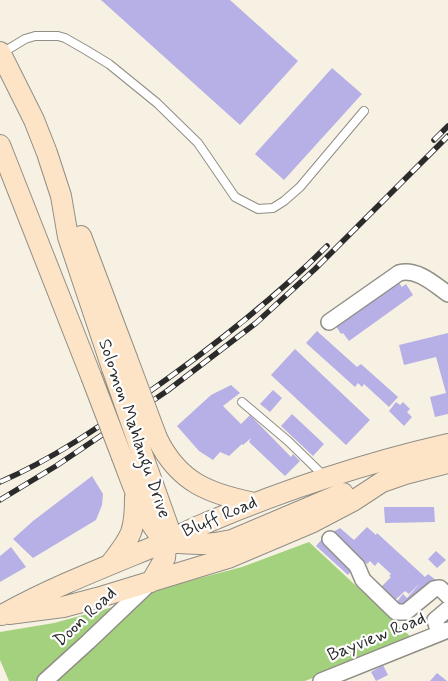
<!DOCTYPE html>
<html>
<head>
<meta charset="utf-8">
<style>
	body { margin:0 }
	canvas { display:block; background:#f6f1e2 }
</style>
</head>
<body>
<canvas width="448" height="681"></canvas>
<script>
const ctx = document.querySelector('canvas').getContext('2d');
ctx.lineJoin = 'round';
function fill(path, color) { ctx.fillStyle = color; ctx.fill(path, 'evenodd'); }
function stroke(path, color, width, dash) { ctx.strokeStyle = color; ctx.lineWidth = width; ctx.lineCap = dash ? 'butt' : 'round'; ctx.setLineDash(dash || []); ctx.stroke(path); }
function drawText(font, color, halo, rows, align = 'center') {
  ctx.font = font + ' Mynerve,sans-serif'; ctx.lineWidth = 4.5; ctx.setLineDash([]); ctx.textBaseline = 'middle'; ctx.strokeStyle = halo; ctx.fillStyle = color; for (const [text, x, y, turn = 0] of rows) {
    ctx.save(); ctx.translate(x, y); ctx.rotate((+turn || 0) * Math.PI / 180); ctx.textAlign = isNaN(turn) ? turn : align; if (halo) ctx.strokeText(text, 0, 0); ctx.fillText(text, 0, 0); ctx.restore();
  }
}
fill(new Path2D(`
	M309,542L412,638L305,681H9L0,660V632L54,623L113,607L162,588L242,567Z`), '#a4d17e');
fill(new Path2D(`
	M101,0H230L298,61L240,125Z
	M332,68L362,94L284,180L255,154Z
	M396,279L402,287L406,284L413,295L349,341L343,333L341,334L336,326Z
	M317,331L357,367L361,364L398,397L389,407L364,384L362,387L358,383L355,387L306,343Z
	M448,333V414L435,417L430,397L446,393L436,357L404,365L399,345Z
	M295,349L370,420L346,445L271,375Z
	M231,385L240,393L223,406L241,424L250,415L291,457L293,454L300,461L285,476L249,442L251,438L243,445L242,444L229,456L220,452L213,460L199,451L177,426L211,395Z
	M273,390L282,398L270,412L260,404Z
	M396,402L400,405L403,402L410,409L407,412L412,417L404,426L389,411Z
	M292,414L324,444L313,456L281,426Z
	M92,476L103,494L102,505L96,520L33,558L13,539L33,521Z
	M384,507H434L435,522L385,523Z
	M367,527L376,535L377,533L425,577L428,574L436,580L415,604L402,610L395,604L403,594L407,598L421,582L409,594L405,591L393,602L379,589L391,577L389,576L391,574L378,562L375,566L370,561L367,564L333,532L340,528L354,540Z
	M322,539L354,568L348,575L316,546Z
	M11,547L26,567L0,582V556Z
	M436,551L446,560L437,568L428,559Z
	M383,665L388,675L376,681L371,672Z
	M437,673L447,681H430Z`), '#b7b0e7');
const service = new Path2D(`
	M2,53L25,39L35,36H58L65,38L86,50L109,64L157,103L198,143L235,197L258,209L273,208L284,201L300,187L364,111
	M242,402L288,441L324,476`);
const minor = new Path2D(`
	M329,322L399,273C417,268 434,284 448,294
	M330,539L357,566L363,580L396,612H406L434,589L440,588L448,596
	M439,633L435,620L448,609
	M45,681L88,642L150,583
	M321,681L448,630`);
const secondary = new Path2D(`
	M0,52L34,120L47,153L61,196L68,237L112,368
	M0,145L91,376
	M81,236L127,358
	M157,438C178,482 209,494 255,503
	M140,448L168,526L165,558L151,582
	M122,457C134,488 142,516 165,542
	M165,542C190,544 208,546 232,540L343,493
	M111,563C132,536 135,531 135,497
	M9,614L63,607L97,598L228,558L313,522L353,501L382,482L405,474L448,463
	M2,615C54,586 110,565 165,542C179,536 192,528 206,523C284,490 365,463 448,444`);
stroke(service, '#908e86', 10);
stroke(minor, '#908e86', 18);
stroke(secondary, '#908e86', 22);
stroke(service, '#fff', 8);
stroke(minor, '#fff', 15);
stroke(secondary, '#fee4c6', 20);
const rail = new Path2D(`
	M434,140L448,126
	M0,482C53,459 99,427 146,394C210,349 271,302 327,246
	M0,500L56,466L167,391L256,323L315,269L448,136`);
stroke(rail, '#2b2b2b', 5.5);
stroke(rail, '#fff', 4, [11]);
const secondaryBridge = new Path2D(`
	M127,358L157,438
	M112,368L140,448
	M91,376L122,457`);
stroke(secondaryBridge, '#908e86', 22, []);
stroke(secondaryBridge, '#fee4c6', 20);
drawText('18px', '#2b2b2b', '#fff', [
	["Solomon Mahlangu Drive",133,429,71],
	["Bluff Road",220,518,-23],
	["Doon Road",86,618,-43],
	["Bayview Road",377,638,-22]
]);
</script>
</body>
</html>
